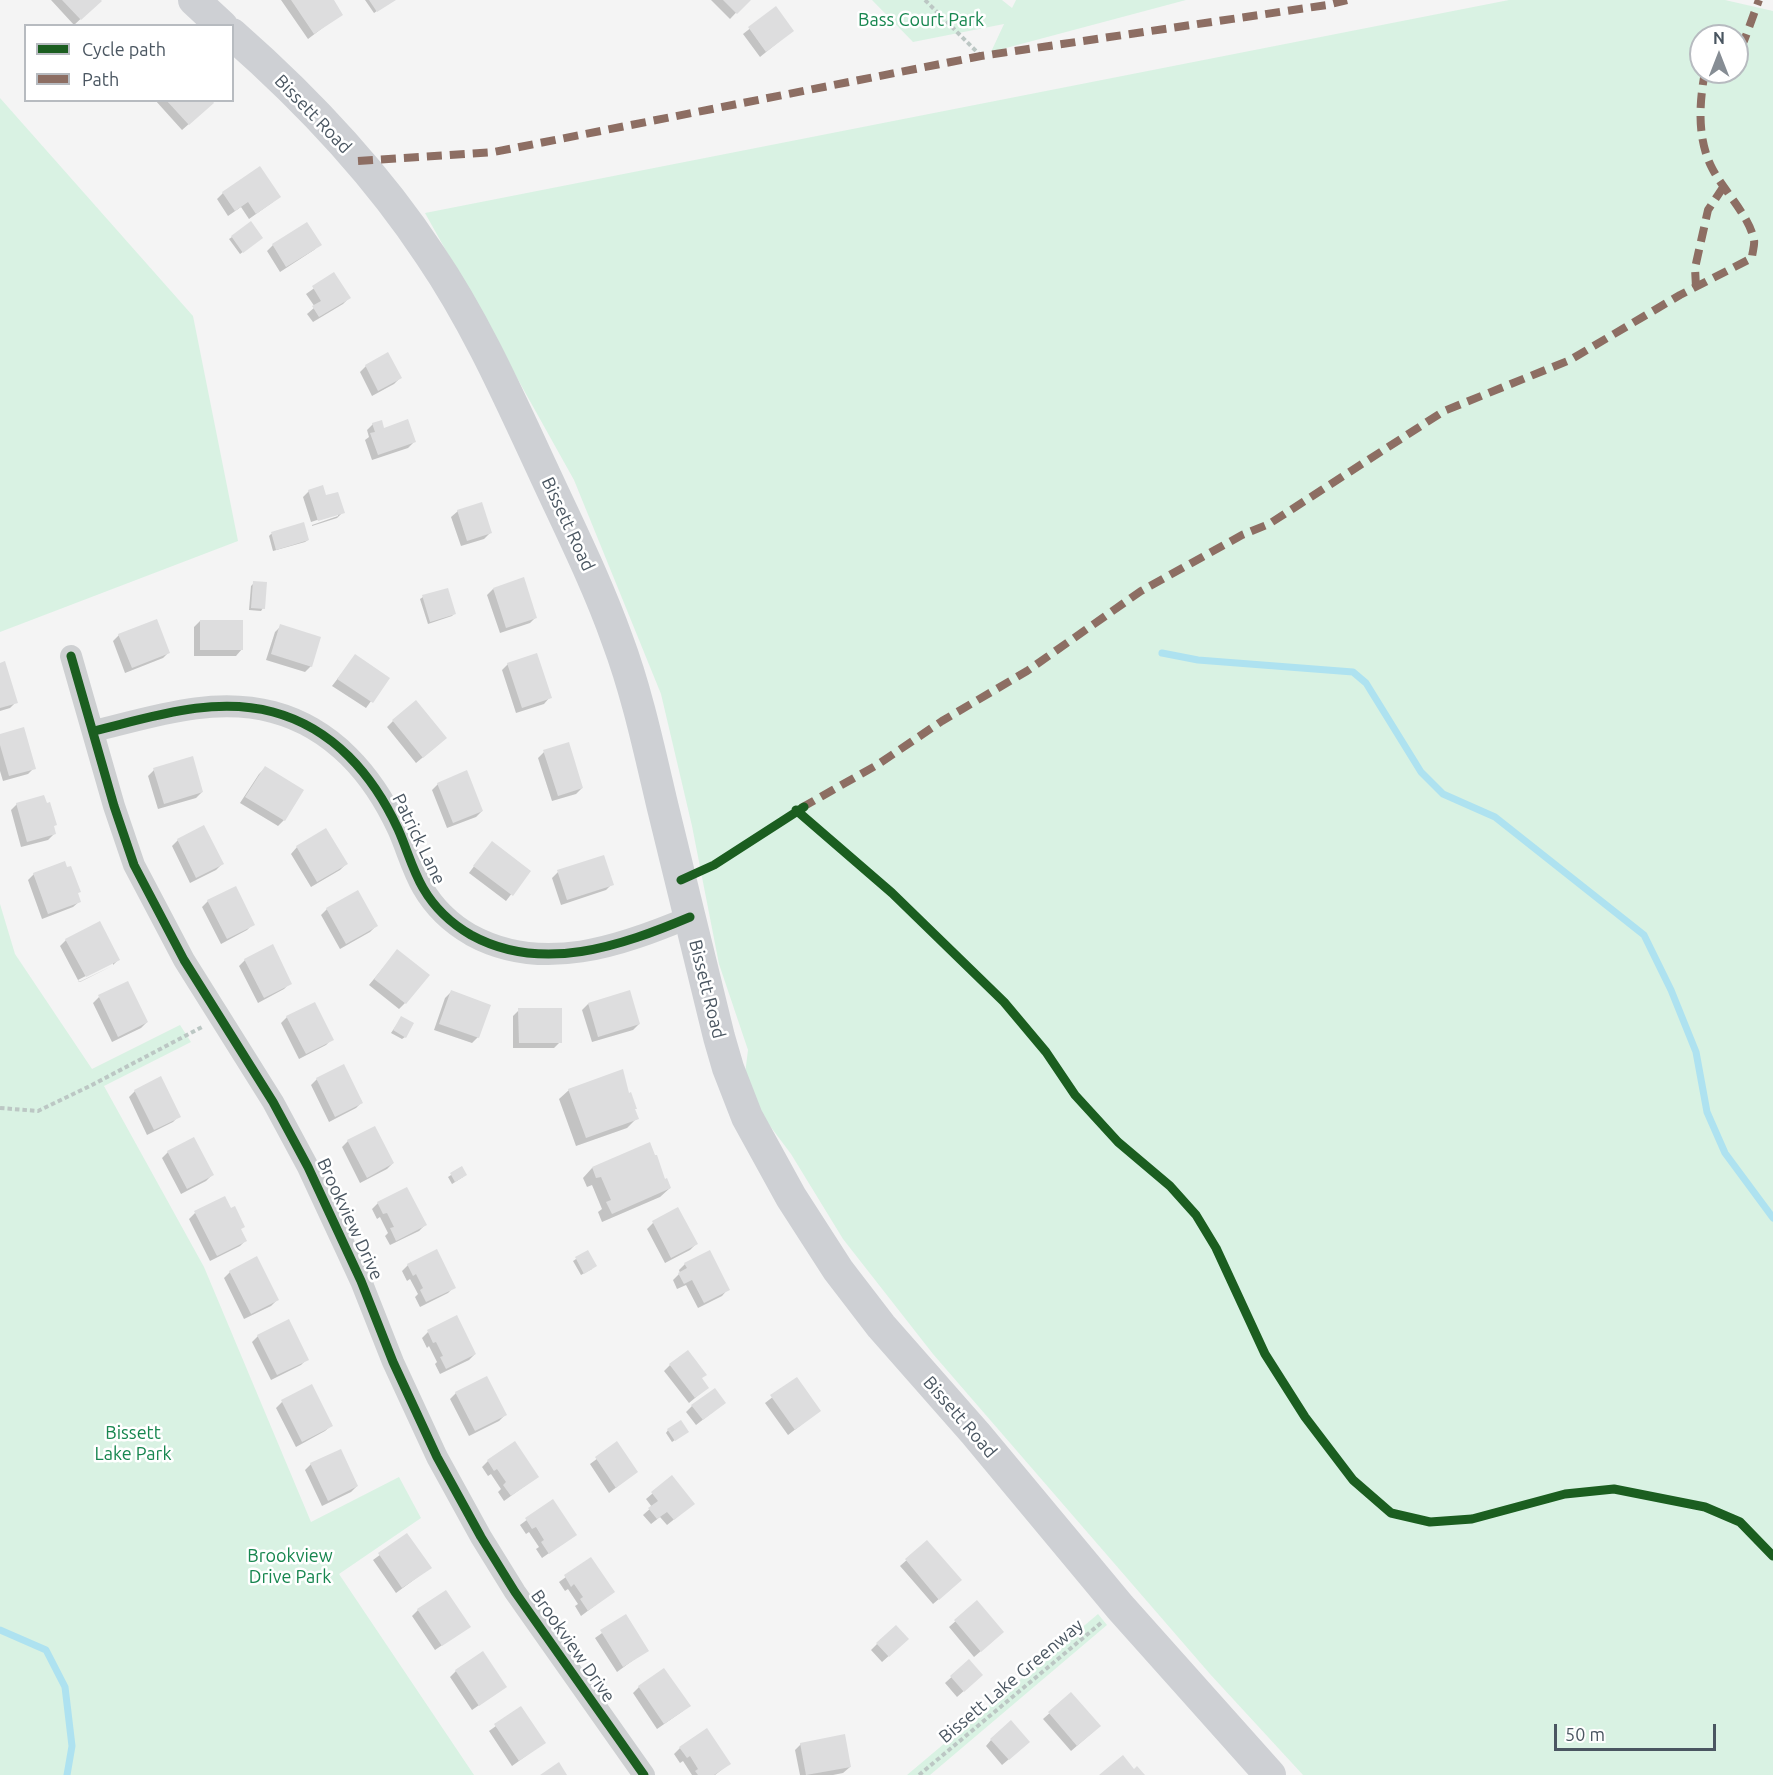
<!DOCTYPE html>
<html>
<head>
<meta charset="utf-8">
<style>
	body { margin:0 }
	#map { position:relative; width:1773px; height:1775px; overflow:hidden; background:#f4f4f4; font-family:Ubuntu,sans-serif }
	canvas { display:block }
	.legend { position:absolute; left:24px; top:24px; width:210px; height:78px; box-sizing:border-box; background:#fff; border:2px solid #b7bbc0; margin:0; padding:8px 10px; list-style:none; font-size:18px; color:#4a5661 }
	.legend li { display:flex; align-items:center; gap:12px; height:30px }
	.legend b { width:30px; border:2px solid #b7bbc0 }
	.north { position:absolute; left:1689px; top:24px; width:60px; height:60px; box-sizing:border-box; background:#fff; border:2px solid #b7bbc0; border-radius:50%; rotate:0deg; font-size:16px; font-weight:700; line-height:24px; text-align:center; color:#4a5661 }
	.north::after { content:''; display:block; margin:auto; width:21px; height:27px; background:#868d94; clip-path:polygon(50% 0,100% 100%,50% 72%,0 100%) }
	.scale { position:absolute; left:1554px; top:1724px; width:162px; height:27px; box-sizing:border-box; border:3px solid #4a5661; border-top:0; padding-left:8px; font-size:18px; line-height:21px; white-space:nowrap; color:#4a5661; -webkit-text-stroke:4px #fff; paint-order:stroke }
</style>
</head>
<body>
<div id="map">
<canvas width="1773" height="1775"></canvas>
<ul class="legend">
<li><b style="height:8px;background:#1b5e20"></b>Cycle path</li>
<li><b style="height:8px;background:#8d6e63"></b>Path</li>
</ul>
<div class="north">N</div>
<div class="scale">50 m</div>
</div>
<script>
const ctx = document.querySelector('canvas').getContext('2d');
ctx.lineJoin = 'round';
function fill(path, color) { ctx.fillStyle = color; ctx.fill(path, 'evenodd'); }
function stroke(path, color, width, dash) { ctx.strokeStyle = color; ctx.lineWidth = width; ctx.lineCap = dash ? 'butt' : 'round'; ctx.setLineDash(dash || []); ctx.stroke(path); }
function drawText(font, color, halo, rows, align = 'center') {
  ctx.font = font + ' Ubuntu,sans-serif'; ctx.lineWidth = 5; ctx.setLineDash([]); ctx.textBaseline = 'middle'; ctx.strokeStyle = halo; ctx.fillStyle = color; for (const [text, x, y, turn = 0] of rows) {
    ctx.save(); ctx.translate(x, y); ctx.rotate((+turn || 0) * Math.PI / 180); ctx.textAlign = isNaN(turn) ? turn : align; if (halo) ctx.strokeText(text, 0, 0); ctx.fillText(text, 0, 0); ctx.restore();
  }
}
fill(new Path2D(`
	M872,0H1002L1012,8L1016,0H1186L991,52L1004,24L913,42Z
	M1509,0H1725L1773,11V1775H1303L1210,1674L933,1354L843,1239L791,1154L743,1090L748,1050L719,964L692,826L661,694L574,480L425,213ZM1701,36H1737V72H1701Z
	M0,98L193,316L238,541L0,632Z
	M0,904L15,954L92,1069L180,1025L191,1042L104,1086L204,1267L311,1522L399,1477L421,1518L339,1574L474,1775H0Z
	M1098,1614L1107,1625L930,1775H907Z`), '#d9f2e3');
fill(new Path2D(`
	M51,0H99L100,1L74,25Z
	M281,0H332L341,14L308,39Z
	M365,0H393L374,13Z
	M711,0H748L730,19Z
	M776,8L792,31L760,57L743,34Z
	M155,100H210L206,109L182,130Z
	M223,193L273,202L249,219L241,207L228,216L217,199Z
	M232,237L259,240L240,254L229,239Z
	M320,244L314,250L280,272L267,251L273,245Z
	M334,274L349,298L343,304L313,322L307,314L315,307L306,294Z
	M366,366L400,378L394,384L372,396L360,372Z
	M373,424L383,430L414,442L408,448L372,460L365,440L369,437L367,430Z
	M309,491L325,497L343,512L337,518L312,526V525L338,516V513L311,522L303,497Z
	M458,511L490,533L484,539L461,546L451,517Z
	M303,524L308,540L305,542L273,551L269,536L271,534Z
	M254,583L263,608L261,611L249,610L251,586Z
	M493,589L536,617L530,623L500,633L487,595Z
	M423,597L454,614L452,616L428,624L420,599Z
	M200,621L242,649L236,656H194V627Z
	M281,626L311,666L305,672L266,660L275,632Z
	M119,635L169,652L163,658L125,673L113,641Z
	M355,656L388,678L366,708L332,686Z
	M0,664L16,702L10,708L0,711Z
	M508,664L550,697L544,704L516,713L502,670Z
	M393,721L439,744L416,763L387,727Z
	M0,736L34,768L28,774L3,781L0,771Z
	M544,752L582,788L576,794L552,801L538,758Z
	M265,768L284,820L278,826L240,803L259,774Z
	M154,770L202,792L196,798L158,809L148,776Z
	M438,784L482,811L476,817L447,828L432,790Z
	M17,804L52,827L54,834L48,840L21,847L11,810Z
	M203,827L222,864L216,870L190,883L172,846L178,840Z
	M326,830L346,864L340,870L311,887L291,854L297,847Z
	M487,849L529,871L506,901L469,873Z
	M558,872L612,884L606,890L561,905L552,878Z
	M34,874L77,894L80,901L73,907L42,919L28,880Z
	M208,901L253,924L247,930L221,944L202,907Z
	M327,909L376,926L370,932L340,949L321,915Z
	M66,940L118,960L113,965V962L78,980L80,982L112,966L79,982L60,946Z
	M392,957L405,1003L399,1009L369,985Z
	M245,960L290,983L284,989L258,1003L239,966Z
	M451,992L478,1037L472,1043L434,1030L445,998Z
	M99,997L147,1022L141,1028L112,1042L93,1003Z
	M588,1004L639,1024L633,1030L592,1042L582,1010Z
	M519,1010L560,1042L554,1048H513V1016Z
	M287,1017L332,1039L326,1045L299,1059L281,1023Z
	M401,1018L405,1037L402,1039L391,1033Z
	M343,1066L362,1102L356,1108L329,1122L311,1085L317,1079Z
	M625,1085L637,1118L627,1128L576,1146L559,1099L569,1090Z
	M135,1091L179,1116L173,1122L147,1135L129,1097Z
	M348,1141L393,1163L387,1169L360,1183L342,1147Z
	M168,1152L212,1175L206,1181L181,1194L162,1158Z
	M462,1168L463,1177L452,1184L448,1177Z
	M592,1168L664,1181L670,1188L660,1197L602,1222L598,1212L602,1209L592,1185L587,1187L583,1178Z
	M378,1203L425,1225L419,1231L390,1245L385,1236L388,1233L380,1217L377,1219L372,1209Z
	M678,1210L696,1244L690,1250L665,1263L647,1229L653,1223Z
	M195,1213L240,1230L246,1240L240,1246L210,1261L189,1219Z
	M587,1252L592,1269L581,1275L573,1261Z
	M685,1264L728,1289L722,1296L698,1308L686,1285L677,1289L673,1280L680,1273L679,1270Z
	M408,1265L454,1287L448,1293L420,1307L415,1297L418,1294L410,1279L407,1281L402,1271Z
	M230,1272L277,1300L271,1306L244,1319L224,1278Z
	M428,1332L475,1354L469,1360L440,1374L435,1364L437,1362L429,1346L427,1348L422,1338Z
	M258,1336L307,1359L301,1365L271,1380L252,1342Z
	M670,1365L700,1379L701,1393L689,1403L664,1371Z
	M796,1379L819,1411L788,1435L765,1403Z
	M311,1386L332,1425L325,1431L296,1447L276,1408L282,1402Z
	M456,1393L505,1415L499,1421L469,1436L450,1399Z
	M692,1406L718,1408L696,1425L686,1412Z
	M668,1430L684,1434L672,1442L666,1433Z
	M617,1444L636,1472L609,1493L590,1464Z
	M488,1461L537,1477L504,1501L498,1492L501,1489L491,1474L488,1476L482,1467Z
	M311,1464L357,1486L351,1492L322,1506L305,1470Z
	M672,1477L687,1509L667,1525L660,1517L651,1524L643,1515L652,1507L646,1499Z
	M552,1501L575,1535L542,1558L536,1549L539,1547L529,1532L526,1534L520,1525Z
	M407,1535L430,1568L396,1593L373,1560Z
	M927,1542L954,1586L933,1604L900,1566Z
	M591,1559L613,1592L581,1616L575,1606L578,1604L568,1589L565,1591L559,1582Z
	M977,1602L996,1638L974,1657L949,1627Z
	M418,1610L469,1627L435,1650L412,1616Z
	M626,1616L647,1650L617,1672L595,1638Z
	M877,1644L901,1645L882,1662L871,1650Z
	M969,1661L975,1681L957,1697L945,1683Z
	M456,1671L505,1687L472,1710L450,1677Z
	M639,1687L683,1711L657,1729L633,1693Z
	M1071,1694L1093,1732L1071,1751L1043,1719Z
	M521,1708L544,1743L512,1766L489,1731Z
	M991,1740L1022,1748L1002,1765L986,1746Z
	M801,1744L850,1767L843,1773L833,1775H800L795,1750Z
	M680,1748L729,1764L715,1775H692L683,1761L680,1763L674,1754Z`), '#0003');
stroke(new Path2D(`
	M1162,653L1198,660L1353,672L1366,683L1421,772L1443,794L1495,817L1644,935L1671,990L1696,1052L1707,1112L1725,1153L1773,1218
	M0,1630L46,1650L65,1687L72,1746L67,1775`), '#aee2f0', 7);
fill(new Path2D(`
	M62,0H101L102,1L81,20Z
	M291,0H334L343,15L314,34Z
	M369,0H396L377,12Z
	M723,0H751L737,14Z
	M776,6L794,31L766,52L748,27Z
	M166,100H212L214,103L189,125Z
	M260,166L281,197L256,214L248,202L235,211L222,192Z
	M251,221L263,238L243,253L231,236Z
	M307,222L322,245L286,267L272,244Z
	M334,272L351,298L319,317L312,306L321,301L312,286Z
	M388,352L402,378L378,391L365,365Z
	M408,419L416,442L378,455L370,433L375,432L372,423L382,420L384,428Z
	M323,485L326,495L338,492L345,513L318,521L308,490Z
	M482,502L492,533L467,541L457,510Z
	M304,522L309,540L276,550L271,532Z
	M524,577L537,618L506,628L493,588Z
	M253,581L267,582L265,609L251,608Z
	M448,588L456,614L430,622L422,595Z
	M157,619L170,653L132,668L118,634Z
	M200,620H243V650H200Z
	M280,624L321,637L312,667L271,654Z
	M537,653L552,698L522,708L507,663Z
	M355,654L390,678L373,703L337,679Z
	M5,661L18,703L0,708V663Z
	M416,700L447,738L423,758L392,720Z
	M24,727L36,769L9,776L0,745V734Z
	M569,742L583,788L558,796L543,750Z
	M193,756L203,792L164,804L153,768Z
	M265,766L304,790L285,821L245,797Z
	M467,770L483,811L453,823L437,783Z
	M44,795L47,803L50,802L57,825L54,826L56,834L27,842L16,803Z
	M204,825L224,864L196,878L177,839Z
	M326,828L348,864L317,882L296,846Z
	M492,841L531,871L513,896L473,866Z
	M604,855L614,885L567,900L557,870Z
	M65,861L67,867L71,866L81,892L78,893L81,902L48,914L33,873Z
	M236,886L255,925L227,939L207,900Z
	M358,890L378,926L346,944L326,908Z
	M100,921L120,960L86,977L65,939Z
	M273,944L292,984L264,998L244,959Z
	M397,949L430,975L406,1004L374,979Z
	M128,981L148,1022L118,1037L98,995Z
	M451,990L491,1005L479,1038L439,1024Z
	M630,990L640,1024L598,1037L588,1003Z
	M315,1002L334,1040L306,1054L286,1016Z
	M518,1008H562V1043H519Z
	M401,1016L414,1023L406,1038L393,1030Z
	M344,1064L363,1103L335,1117L316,1078Z
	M623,1069L629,1093L631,1092L637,1109H635L639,1119L586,1138L568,1089Z
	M161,1076L181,1117L154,1130L134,1090Z
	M375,1126L394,1163L367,1178L347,1140Z
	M194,1137L214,1175L187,1189L167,1151Z
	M650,1142L655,1155H657L665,1179L667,1178L671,1188L612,1214L606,1202L611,1200L601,1177L596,1178L592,1167Z
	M462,1166L467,1175L455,1182L450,1173Z
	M407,1187L427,1225L396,1241L390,1228L394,1227L387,1213L383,1214L377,1202Z
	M225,1196L231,1208L235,1206L245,1227L241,1229L247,1241L217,1256L194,1211Z
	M678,1207L698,1244L671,1258L652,1221Z
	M437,1249L456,1288L426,1302L420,1290L423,1288L416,1274L413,1276L407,1264Z
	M588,1250L597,1266L584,1274L575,1257Z
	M710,1250L730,1290L704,1303L692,1280L684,1284L678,1273L687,1268L684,1263Z
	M257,1256L279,1300L251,1314L229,1271Z
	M457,1315L476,1354L446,1369L440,1357L443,1356L436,1342L433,1343L427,1330Z
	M289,1319L309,1360L277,1375L257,1335Z
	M688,1350L707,1375L702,1378L709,1388L695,1398L669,1364Z
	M487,1376L507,1415L475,1431L455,1392Z
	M797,1377L821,1411L795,1430L770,1395Z
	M312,1384L333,1426L302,1442L281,1400Z
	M715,1388L726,1403L703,1420L691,1405Z
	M681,1420L689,1432L675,1441L667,1429Z
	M515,1441L539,1477L511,1496L503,1485L506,1482L497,1469L494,1471L487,1460Z
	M617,1441L638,1472L616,1488L595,1457Z
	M341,1449L358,1486L328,1501L310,1463Z
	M672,1475L695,1504L674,1520L667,1512L657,1519L648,1508L658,1501L651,1492Z
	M553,1499L577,1535L549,1554L541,1542L544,1540L536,1527L532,1529L525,1518Z
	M407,1533L432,1568L402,1588L378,1553Z
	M927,1540L962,1580L939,1600L905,1559Z
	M591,1557L615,1592L588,1611L580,1599L583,1597L574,1584L571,1587L564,1575Z
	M446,1590L471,1627L442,1646L417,1609Z
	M977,1600L1004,1632L981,1652L954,1620Z
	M626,1614L649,1651L623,1667L600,1630Z
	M896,1625L909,1639L889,1657L876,1643Z
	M483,1651L507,1687L479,1706L455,1670Z
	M969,1659L983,1675L964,1692L950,1676Z
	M664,1668L691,1706L664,1724L638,1686Z
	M1071,1692L1101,1726L1077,1746L1048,1712Z
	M521,1706L546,1743L519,1761L494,1724Z
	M1011,1720L1030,1742L1009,1760L990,1739Z
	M707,1728L731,1764L714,1775H698L695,1771L698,1769L690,1756L687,1758L679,1747Z
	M845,1734L851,1767L806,1775L800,1743Z
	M1123,1755L1134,1769L1137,1766L1145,1775H1099Z
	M559,1762L567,1775H540Z`), '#ddddde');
stroke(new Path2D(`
	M925,0L981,56
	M0,1108L38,1111L90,1086L202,1027
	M919,1775L1101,1623`), '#bcc7c4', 4, [4.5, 3]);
stroke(new Path2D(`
	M71,656L114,806L134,865L184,960L273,1102L308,1167L361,1281L393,1362L437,1457L481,1537L515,1592L644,1775
	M94,731C152,717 213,696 273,712C333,728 373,775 398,829C407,849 412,869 423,888C434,907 452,924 471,935C542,974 621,946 690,917`), '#ced0d2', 22);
stroke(new Path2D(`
	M194,0L222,26
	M232,34C306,99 376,173 430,255C477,324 511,402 546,477C571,531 597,583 617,639C637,692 649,749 662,804C681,882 700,959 719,1037L728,1068L747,1117L791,1197L838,1270L881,1326L976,1434L1120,1607L1270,1775`), '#ced0d4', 32);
stroke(new Path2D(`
	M1737,44L1744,41L1759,0
	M358,161L494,152L981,56L1327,5L1347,0
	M1696,287L1695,268L1708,210L1724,186
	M801,808L877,765L942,721L1027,671L1141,591L1242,535L1269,524L1444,411L1570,360L1680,295L1752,258C1752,253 1755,245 1754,240C1749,215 1723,190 1712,168C1697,139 1699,103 1705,72`), '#8d6e63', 8, [15, 8]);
stroke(new Path2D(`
	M71,656L114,806L134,865L184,960L273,1102L308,1167L361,1281L393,1362L437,1457L481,1537L515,1592L644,1775
	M94,731C152,717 213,696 273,712C333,728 373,775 398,829C407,849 412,869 423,888C434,907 452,924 471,935C542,974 621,946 690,917
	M796,810L892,893L1004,1002L1046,1052L1075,1095L1118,1142L1170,1186L1196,1215L1216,1248L1265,1354L1305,1417L1353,1480L1391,1513L1430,1522L1472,1519L1565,1494L1614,1489L1705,1507L1740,1522L1773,1556
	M681,880L714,865L804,807`), '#1b5e20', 9);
drawText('18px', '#17864f', '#fff', [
	["Bass Court Park",921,20],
	["Bissett",133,1433],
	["Lake Park",133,1454],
	["Brookview",290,1556],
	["Drive Park",290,1577]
]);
drawText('18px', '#4a5661', '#fff', [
	["Bissett Road",313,114,46],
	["Bissett Road",568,524,65],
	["Patrick Lane",419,839,64],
	["Bissett Road",707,989,76],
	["Brookview Drive",350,1219,65],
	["Bissett Road",960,1417,49],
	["Brookview Drive",573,1646,55],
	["Bissett Lake Greenway",1011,1681,-40]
]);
</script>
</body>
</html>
